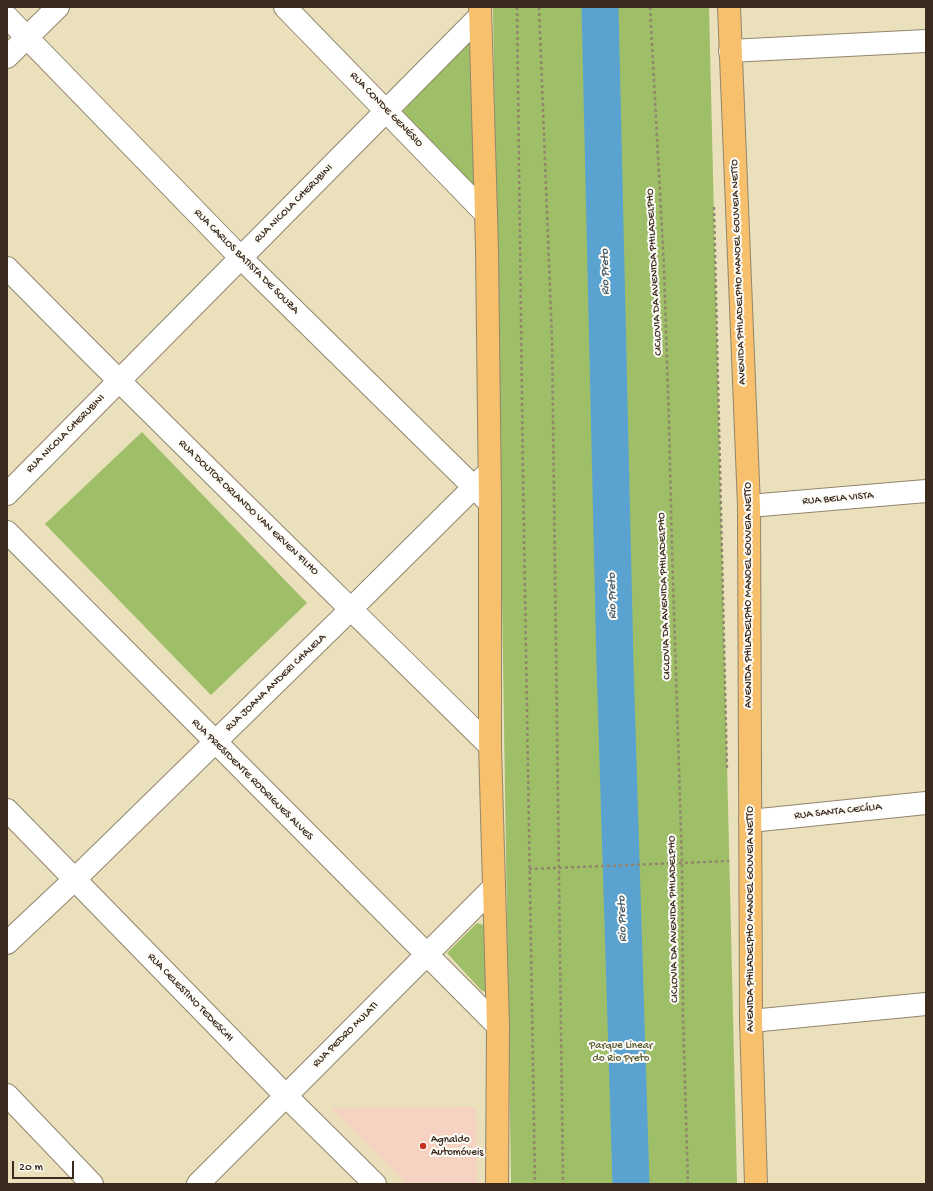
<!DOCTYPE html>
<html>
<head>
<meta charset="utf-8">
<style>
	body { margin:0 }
	#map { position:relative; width:933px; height:1191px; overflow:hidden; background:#eae0bc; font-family:"Gochi Hand",sans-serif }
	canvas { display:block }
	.frame { position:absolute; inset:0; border:8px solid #3b2a1e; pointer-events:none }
	.scale { position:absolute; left:12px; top:1161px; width:62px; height:18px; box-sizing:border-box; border:2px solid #3b2a1e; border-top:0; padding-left:5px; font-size:12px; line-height:14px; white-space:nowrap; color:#3b2a1e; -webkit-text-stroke:3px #fdfcf7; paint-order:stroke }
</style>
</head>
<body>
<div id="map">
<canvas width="933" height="1191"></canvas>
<div class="frame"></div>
<div class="scale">20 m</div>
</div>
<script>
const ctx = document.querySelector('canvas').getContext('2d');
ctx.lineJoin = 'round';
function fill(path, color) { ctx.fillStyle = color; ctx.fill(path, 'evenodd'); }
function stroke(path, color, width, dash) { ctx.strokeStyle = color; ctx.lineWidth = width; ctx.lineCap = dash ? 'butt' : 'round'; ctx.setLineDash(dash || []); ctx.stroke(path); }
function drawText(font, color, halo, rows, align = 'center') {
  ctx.font = font + ' "Gochi Hand",sans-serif'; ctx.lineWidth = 4; ctx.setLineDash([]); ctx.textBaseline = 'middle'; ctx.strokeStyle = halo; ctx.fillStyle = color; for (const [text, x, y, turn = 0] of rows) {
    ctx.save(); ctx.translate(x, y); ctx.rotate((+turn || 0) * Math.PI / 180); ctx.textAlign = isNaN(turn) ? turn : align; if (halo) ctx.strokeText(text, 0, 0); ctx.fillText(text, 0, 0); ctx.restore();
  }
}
fill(new Path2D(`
	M476,1107L477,1184H407L331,1108Z`), '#f5d2c2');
fill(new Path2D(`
	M493,7H709L737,1184H511Z
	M472,39L476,190L402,112Z
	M142,432L307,603L211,695L45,524Z
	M477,923L484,925L487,993L481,990L447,953Z`), '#9ebf68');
stroke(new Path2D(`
	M600,7L615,664L631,1184`), '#5aa3d1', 37);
const minor = new Path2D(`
	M285,7L486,214
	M7,17L241,258L490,503
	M730,51L926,41
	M7,57L58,7
	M7,268C166,430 329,587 490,746
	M7,494L480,16
	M749,506L926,491
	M7,532L498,1026
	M7,810L286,1096L375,1184
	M750,821L926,803
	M7,943L75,879L351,609L484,477
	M751,1021L926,1004
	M7,1095L92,1184
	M198,1184L494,887`);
const major = new Path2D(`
	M480,7L487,249L490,503V746L498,1026L497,1184
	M729,7L749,506L751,1021L756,1184`);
stroke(minor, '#92856d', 24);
stroke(major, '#92856d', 24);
stroke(new Path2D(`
	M517,7L523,476L535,1184
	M539,7L552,340L563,1184
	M650,7L664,267L669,423L672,550L682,863L683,1017L688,1184
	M714,207L727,770
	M529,869L729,861`), '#92856d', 2.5, [3, 3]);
stroke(minor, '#fff', 22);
stroke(major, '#f7c06c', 22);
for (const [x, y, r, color] of [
	[423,1146,4,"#c8321e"]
]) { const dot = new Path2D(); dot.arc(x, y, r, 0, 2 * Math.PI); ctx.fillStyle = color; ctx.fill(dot); stroke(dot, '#fdfcf7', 1.5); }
drawText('11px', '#3b2a1e', '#fdfcf7', [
	["RUA CONDE GENÉSIO",386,110,46],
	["RUA NICOLA CHERUBINI",294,204,-45],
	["RUA CARLOS BATISTA DE SOUZA",246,262,45],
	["CICLOVIA DA AVENIDA PHILADELPHO",655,272,-93],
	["AVENIDA PHILADELPHO MANOEL GOUVEIA NETTO",739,272,-92],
	["RUA NICOLA CHERUBINI",66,434,-45],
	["RUA BELA VISTA",838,499,-5],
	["RUA DOUTOR ORLANDO VAN ERVEN FILHO",248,508,44],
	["AVENIDA PHILADELPHO MANOEL GOUVEIA NETTO",749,595,-90],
	["CICLOVIA DA AVENIDA PHILADELPHO",665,596,-92],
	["RUA JOANA ANDERI CHALELA",276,683,-44],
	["RUA PRESIDENTE RODRIGUES ALVES",252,780,45],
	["RUA SANTA CECÍLIA",838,812,-6],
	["CICLOVIA DA AVENIDA PHILADELPHO",674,919,-91],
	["AVENIDA PHILADELPHO MANOEL GOUVEIA NETTO",751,919,-90],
	["RUA CELESTINO TEDESCHI",190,998,46],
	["RUA PEDRO MULATI",346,1035,-45]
]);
drawText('11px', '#5e5e38', '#fdfcf7', [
	["Parque Linear",621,1046],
	["do Rio Preto",621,1059]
]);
drawText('11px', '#3b2a1e', '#fdfcf7', [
	["Agnaldo",431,1140],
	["Automóveis",431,1153]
], 'left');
drawText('italic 12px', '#475a66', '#fdfcf7', [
	["Rio Preto",606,272,-91],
	["Rio Preto",613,596,-91],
	["Rio Preto",623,919,-92]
]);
</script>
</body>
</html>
